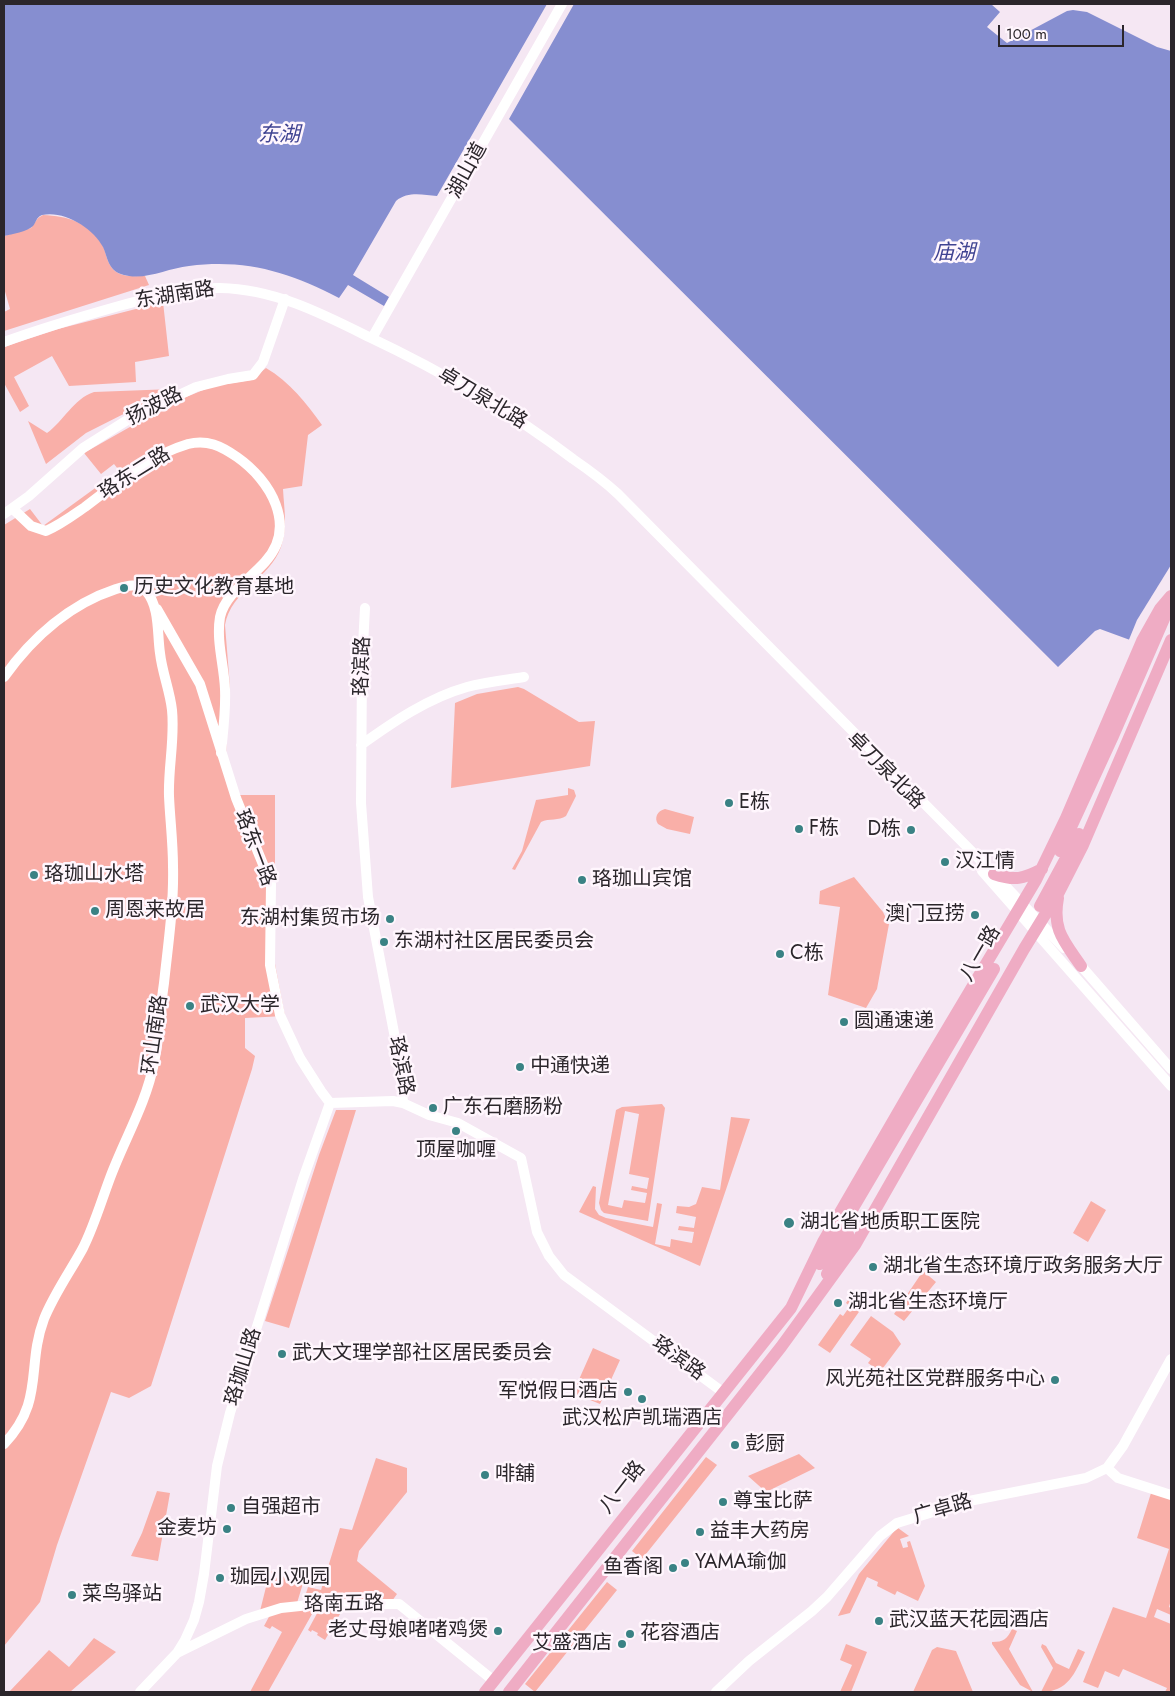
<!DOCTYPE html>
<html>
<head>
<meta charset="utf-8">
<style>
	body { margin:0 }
	#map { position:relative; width:1175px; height:1696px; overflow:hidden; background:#f5e7f3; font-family:Jost,sans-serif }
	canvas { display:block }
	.frame { position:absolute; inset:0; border:5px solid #2b262b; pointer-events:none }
	.scale { position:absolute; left:998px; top:25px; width:126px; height:22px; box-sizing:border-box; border:2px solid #2b262b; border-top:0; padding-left:6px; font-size:15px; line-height:18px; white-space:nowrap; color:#2b262b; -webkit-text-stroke:4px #fff6fd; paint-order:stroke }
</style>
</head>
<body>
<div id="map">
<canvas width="1175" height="1696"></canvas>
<div class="frame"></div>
<div class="scale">100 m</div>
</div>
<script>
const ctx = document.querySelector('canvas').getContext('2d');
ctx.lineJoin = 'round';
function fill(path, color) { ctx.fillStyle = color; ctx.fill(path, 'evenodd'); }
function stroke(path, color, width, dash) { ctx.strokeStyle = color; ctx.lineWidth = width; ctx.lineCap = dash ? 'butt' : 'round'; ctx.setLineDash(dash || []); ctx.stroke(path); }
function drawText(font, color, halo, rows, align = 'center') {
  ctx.font = font + ' Jost,"Noto Sans SC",sans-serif'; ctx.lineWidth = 5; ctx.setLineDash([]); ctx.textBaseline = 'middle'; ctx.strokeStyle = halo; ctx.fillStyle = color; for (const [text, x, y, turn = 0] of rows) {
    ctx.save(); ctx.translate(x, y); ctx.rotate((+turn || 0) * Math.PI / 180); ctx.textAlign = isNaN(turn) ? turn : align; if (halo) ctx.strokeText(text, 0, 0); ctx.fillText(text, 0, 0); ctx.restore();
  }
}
fill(new Path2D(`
	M43,215C68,216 89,222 103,246C106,253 107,262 112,268C120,278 134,276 145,276L149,285L4,331V312L10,309L4,288V236L31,228L38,218Z
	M163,302L169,356L135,362L136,382L69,386L52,356L14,377L29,406L20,412L4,383V347L58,329Z
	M266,368C290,382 306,403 322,425L308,435L302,486L283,489C284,509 288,528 281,547C270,579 231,590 225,625L230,687L226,753L238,795H275V964L285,1016L245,1018V1048L255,1056L252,1069L151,1386L129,1398L111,1392L57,1545L40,1602L4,1646V525L30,509L43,526L98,486L102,490L122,474L114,464L101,474L84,453L174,402L213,386L251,380Z
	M173,389L86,433L46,464L28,421L47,433C64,421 73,399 94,392Z
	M518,687L524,689L579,722L595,721L590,766L451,788L455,703L477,694Z
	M568,788L574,790L576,796L566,816C559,821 549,818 541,822L515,870L512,869L522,851L536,800L568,795Z
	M665,809L694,817L690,834L667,829L658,824C654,818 657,811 665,809Z
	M854,877L883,912L889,924L877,989L866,1008L828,995L840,907L819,904L820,891Z
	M662,1104L665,1108L648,1221L604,1213L601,1210L599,1203L616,1110L622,1107ZM625,1111L639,1114L629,1174L649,1178L647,1189L632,1186L631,1190L647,1193L645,1203L624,1200L622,1208L608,1205Z
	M336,1110H356L289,1328L265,1321L319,1155Z
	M731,1117L750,1119L700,1266L579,1212L593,1186L596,1187L595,1209L599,1215L606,1218L653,1227L657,1203L662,1204L655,1244L670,1247L671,1239L692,1243L694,1232L678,1230L679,1226L694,1228L696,1217L676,1213L677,1206L689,1207L696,1204L702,1187L720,1190Z
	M1091,1201L1106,1210L1088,1242L1073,1233Z
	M923,1271L936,1282L904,1321L894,1314Z
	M848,1300L861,1309L830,1353L818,1345L840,1314L843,1316L850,1306L846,1303Z
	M871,1316L893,1332L901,1344L880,1372L868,1363L871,1359L850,1345Z
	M593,1348L620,1360L600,1404L573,1393Z
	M799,1454L815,1468L766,1492L748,1476Z
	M706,1457L717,1465L642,1559L632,1551Z
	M376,1458L407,1468V1492L359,1551L357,1561L397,1594L392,1601L303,1603L308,1587L321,1590L340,1528L352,1530Z
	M157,1491L170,1493L158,1561L131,1556L142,1533Z
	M1151,1493L1171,1498V1600L1169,1607L1171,1608V1615L1157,1609L1154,1617L1171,1624V1692H1165L1167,1688L1123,1669L1119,1677L1105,1671L1098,1688L1083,1682L1113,1607L1146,1618L1169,1549L1137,1538Z
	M898,1528L909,1536L900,1539L903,1548L908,1547L907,1542L910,1541L925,1586L918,1601L897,1591L895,1595L877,1586L878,1582L867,1577L850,1613L838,1616L859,1574L896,1529Z
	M270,1571L304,1580L297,1603L260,1611Z
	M607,1582L617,1590L535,1692L525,1684Z
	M321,1606L344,1607L325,1640L317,1635L318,1633L312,1630L311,1632L308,1630Z
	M316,1607L268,1692H250L282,1632L272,1626L270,1629L264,1626L271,1613Z
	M1012,1629L1017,1631L1009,1649L1033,1692L1020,1685L992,1644V1642C1004,1642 1007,1639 1012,1629Z
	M94,1638L116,1652L70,1692H9L49,1650L69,1667Z
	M846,1644L867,1652L851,1692H840L852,1665L840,1660Z
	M1042,1644L1046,1646L1056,1663L1069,1669L1078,1649L1085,1652C1075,1673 1068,1692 1041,1692L1053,1668L1041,1647Z
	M937,1647L956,1651L973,1692H913L932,1650Z`), '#f9afa8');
fill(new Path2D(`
	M4,4H547L437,196C423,195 408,191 396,201L353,275L389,297L384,306L348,285L339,298C288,272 247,259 189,266C169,268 149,279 129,276C122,275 116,273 112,268C107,262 106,253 103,247C93,228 64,210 42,215C36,217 36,223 33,226C27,232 12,234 4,236Z
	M574,4H991L1000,12L987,27L1007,43L1067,11L1073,10L1087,12L1157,47L1171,51V655L1100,629L1095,631L1058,667L509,119Z`), '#868ed0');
fill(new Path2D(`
	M1171,565V658L1128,642L1137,620Z`), '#f5e7f3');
stroke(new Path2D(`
	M372,338L562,4
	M4,342C42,328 80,317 119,306C152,297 185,288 220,288C274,289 321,313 369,337C441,371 510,411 573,459C589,470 604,481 618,494L994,874L1064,948
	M13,509L31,526L46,531C60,525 72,516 85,507C117,483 148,456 188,444C207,439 221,446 237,457C270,480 298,526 265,562C250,579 225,594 220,617C216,641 224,665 225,689C226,710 223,732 221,753
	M4,514L29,496L83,448L132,417L196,387L228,379L253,375L263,362L285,299
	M365,608L362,665L361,803L368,897L400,1064L403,1103L429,1115L458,1123L521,1158L537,1232L549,1256L564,1275L724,1393
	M157,609L200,684L236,798L271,884L270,965L280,1015L300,1058L321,1091L330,1103
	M4,677C32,638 70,604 116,589C126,586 138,582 146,591C160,607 157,633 160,653C162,672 170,691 172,710C175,739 168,768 169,796C170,819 173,843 173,866C174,905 168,945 164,983C160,1010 159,1037 154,1063C146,1104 124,1140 110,1178C101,1202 94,1226 83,1248C70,1272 54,1294 44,1319C26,1367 45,1401 4,1444
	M361,745C393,722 428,698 467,687C485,682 505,680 524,677
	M982,871L1171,1086
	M1076,960L1171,1069
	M330,1103L393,1101L403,1103
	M1107,1468L1118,1478L1171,1495
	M177,1653L246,1619L281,1608L319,1604H399L494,1681
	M140,1692L177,1653L185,1640L194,1620L199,1602L204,1574L217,1466L230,1413L303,1179L330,1103
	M716,1692L749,1661L812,1611L827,1597L880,1536L897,1523L969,1501L1086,1478L1107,1468L1123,1446L1171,1359`), '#fff', 10);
stroke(new Path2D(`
	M1060,851L1113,736L1170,605
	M994,874C1015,881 1023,879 1042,869
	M1058,898C1052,930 1064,941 1081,966
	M1040,906L1079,834
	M820,1264L994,969
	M827,1274L848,1234
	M485,1692L791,1308L823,1242L918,1078L1036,880L1066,818L1142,641L1160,609L1171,596
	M509,1692L781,1347L855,1245L1024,949L1059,892L1083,845L1171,640`), '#efacc4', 12);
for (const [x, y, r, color] of [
	[124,588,5,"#3a8284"],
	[729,803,5,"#3a8284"],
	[799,829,5,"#3a8284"],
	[911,830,5,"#3a8284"],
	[945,862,5,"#3a8284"],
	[34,875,5,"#3a8284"],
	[582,880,5,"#3a8284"],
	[95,911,5,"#3a8284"],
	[975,915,5,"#3a8284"],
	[390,919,5,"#3a8284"],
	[384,942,5,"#3a8284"],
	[780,954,5,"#3a8284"],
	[190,1006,5,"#3a8284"],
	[844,1022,5,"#3a8284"],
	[520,1067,5,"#3a8284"],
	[433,1108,5,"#3a8284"],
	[456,1131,5,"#3a8284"],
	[789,1223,6,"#3a8284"],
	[873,1267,5,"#3a8284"],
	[838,1303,5,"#3a8284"],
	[282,1354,5,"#3a8284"],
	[1055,1380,5,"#3a8284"],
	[628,1392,5,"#3a8284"],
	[642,1399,5,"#3a8284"],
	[735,1445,5,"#3a8284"],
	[485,1475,5,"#3a8284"],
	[723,1502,5,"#3a8284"],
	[231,1508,5,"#3a8284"],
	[227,1529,5,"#3a8284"],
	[700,1532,5,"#3a8284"],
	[685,1563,5,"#3a8284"],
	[673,1568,5,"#3a8284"],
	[220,1578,5,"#3a8284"],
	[72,1595,5,"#3a8284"],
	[879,1621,5,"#3a8284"],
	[498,1631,5,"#3a8284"],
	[630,1634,5,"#3a8284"],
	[622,1644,5,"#3a8284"]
]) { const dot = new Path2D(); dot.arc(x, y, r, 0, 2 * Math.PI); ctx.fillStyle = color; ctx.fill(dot); stroke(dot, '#fff6fd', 2); }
drawText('20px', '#2b262b', '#fff6fd', [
	["湖山道",468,171,-61],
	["东湖南路",175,296,-9],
	["卓刀泉北路",482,399,31],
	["扬波路",155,407,-27],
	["珞东二路",135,474,-32],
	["珞滨路",363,666,-88],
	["卓刀泉北路",885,771,45],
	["珞东一路",254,848,69],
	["八一路",981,954,-60],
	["环山南路",156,1035,-82],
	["珞滨路",400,1066,79],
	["珞滨路",678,1359,36],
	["珞珈山路",244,1367,-73],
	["八一路",623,1488,-52],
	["广卓路",943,1510,-16],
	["珞南五路",344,1605,-1]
]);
drawText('20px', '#2b262b', '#fff6fd', [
	["历史文化教育基地",134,588],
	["E栋",739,803],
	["F栋",809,829],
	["D栋",901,830,"right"],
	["汉江情",955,862],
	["珞珈山水塔",44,875],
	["珞珈山宾馆",592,880],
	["周恩来故居",105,911],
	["澳门豆捞",965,915,"right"],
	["东湖村集贸市场",380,919,"right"],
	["东湖村社区居民委员会",394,942],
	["C栋",790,954],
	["武汉大学",200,1006],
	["圆通速递",854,1022],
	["中通快递",530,1067],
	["广东石磨肠粉",443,1108],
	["顶屋咖喱",456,1151,"center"],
	["湖北省地质职工医院",800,1223],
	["湖北省生态环境厅政务服务大厅",883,1267],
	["湖北省生态环境厅",848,1303],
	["武大文理学部社区居民委员会",292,1354],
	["风光苑社区党群服务中心",1045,1380,"right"],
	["军悦假日酒店",618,1392,"right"],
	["武汉松庐凯瑞酒店",642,1419,"center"],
	["彭厨",745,1445],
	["啡舖",495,1475],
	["尊宝比萨",733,1502],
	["自强超市",241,1508],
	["金麦坊",217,1529,"right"],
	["益丰大药房",710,1532],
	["YAMA瑜伽",695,1563],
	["鱼香阁",663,1568,"right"],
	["珈园小观园",230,1578],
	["菜鸟驿站",82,1595],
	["武汉蓝天花园酒店",889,1621],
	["老丈母娘啫啫鸡煲",488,1631,"right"],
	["花容酒店",640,1634],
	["艾盛酒店",612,1644,"right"]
], 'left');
drawText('italic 21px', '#404392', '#fff6fd', [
	["东湖",279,136],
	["庙湖",954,254]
]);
</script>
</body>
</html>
